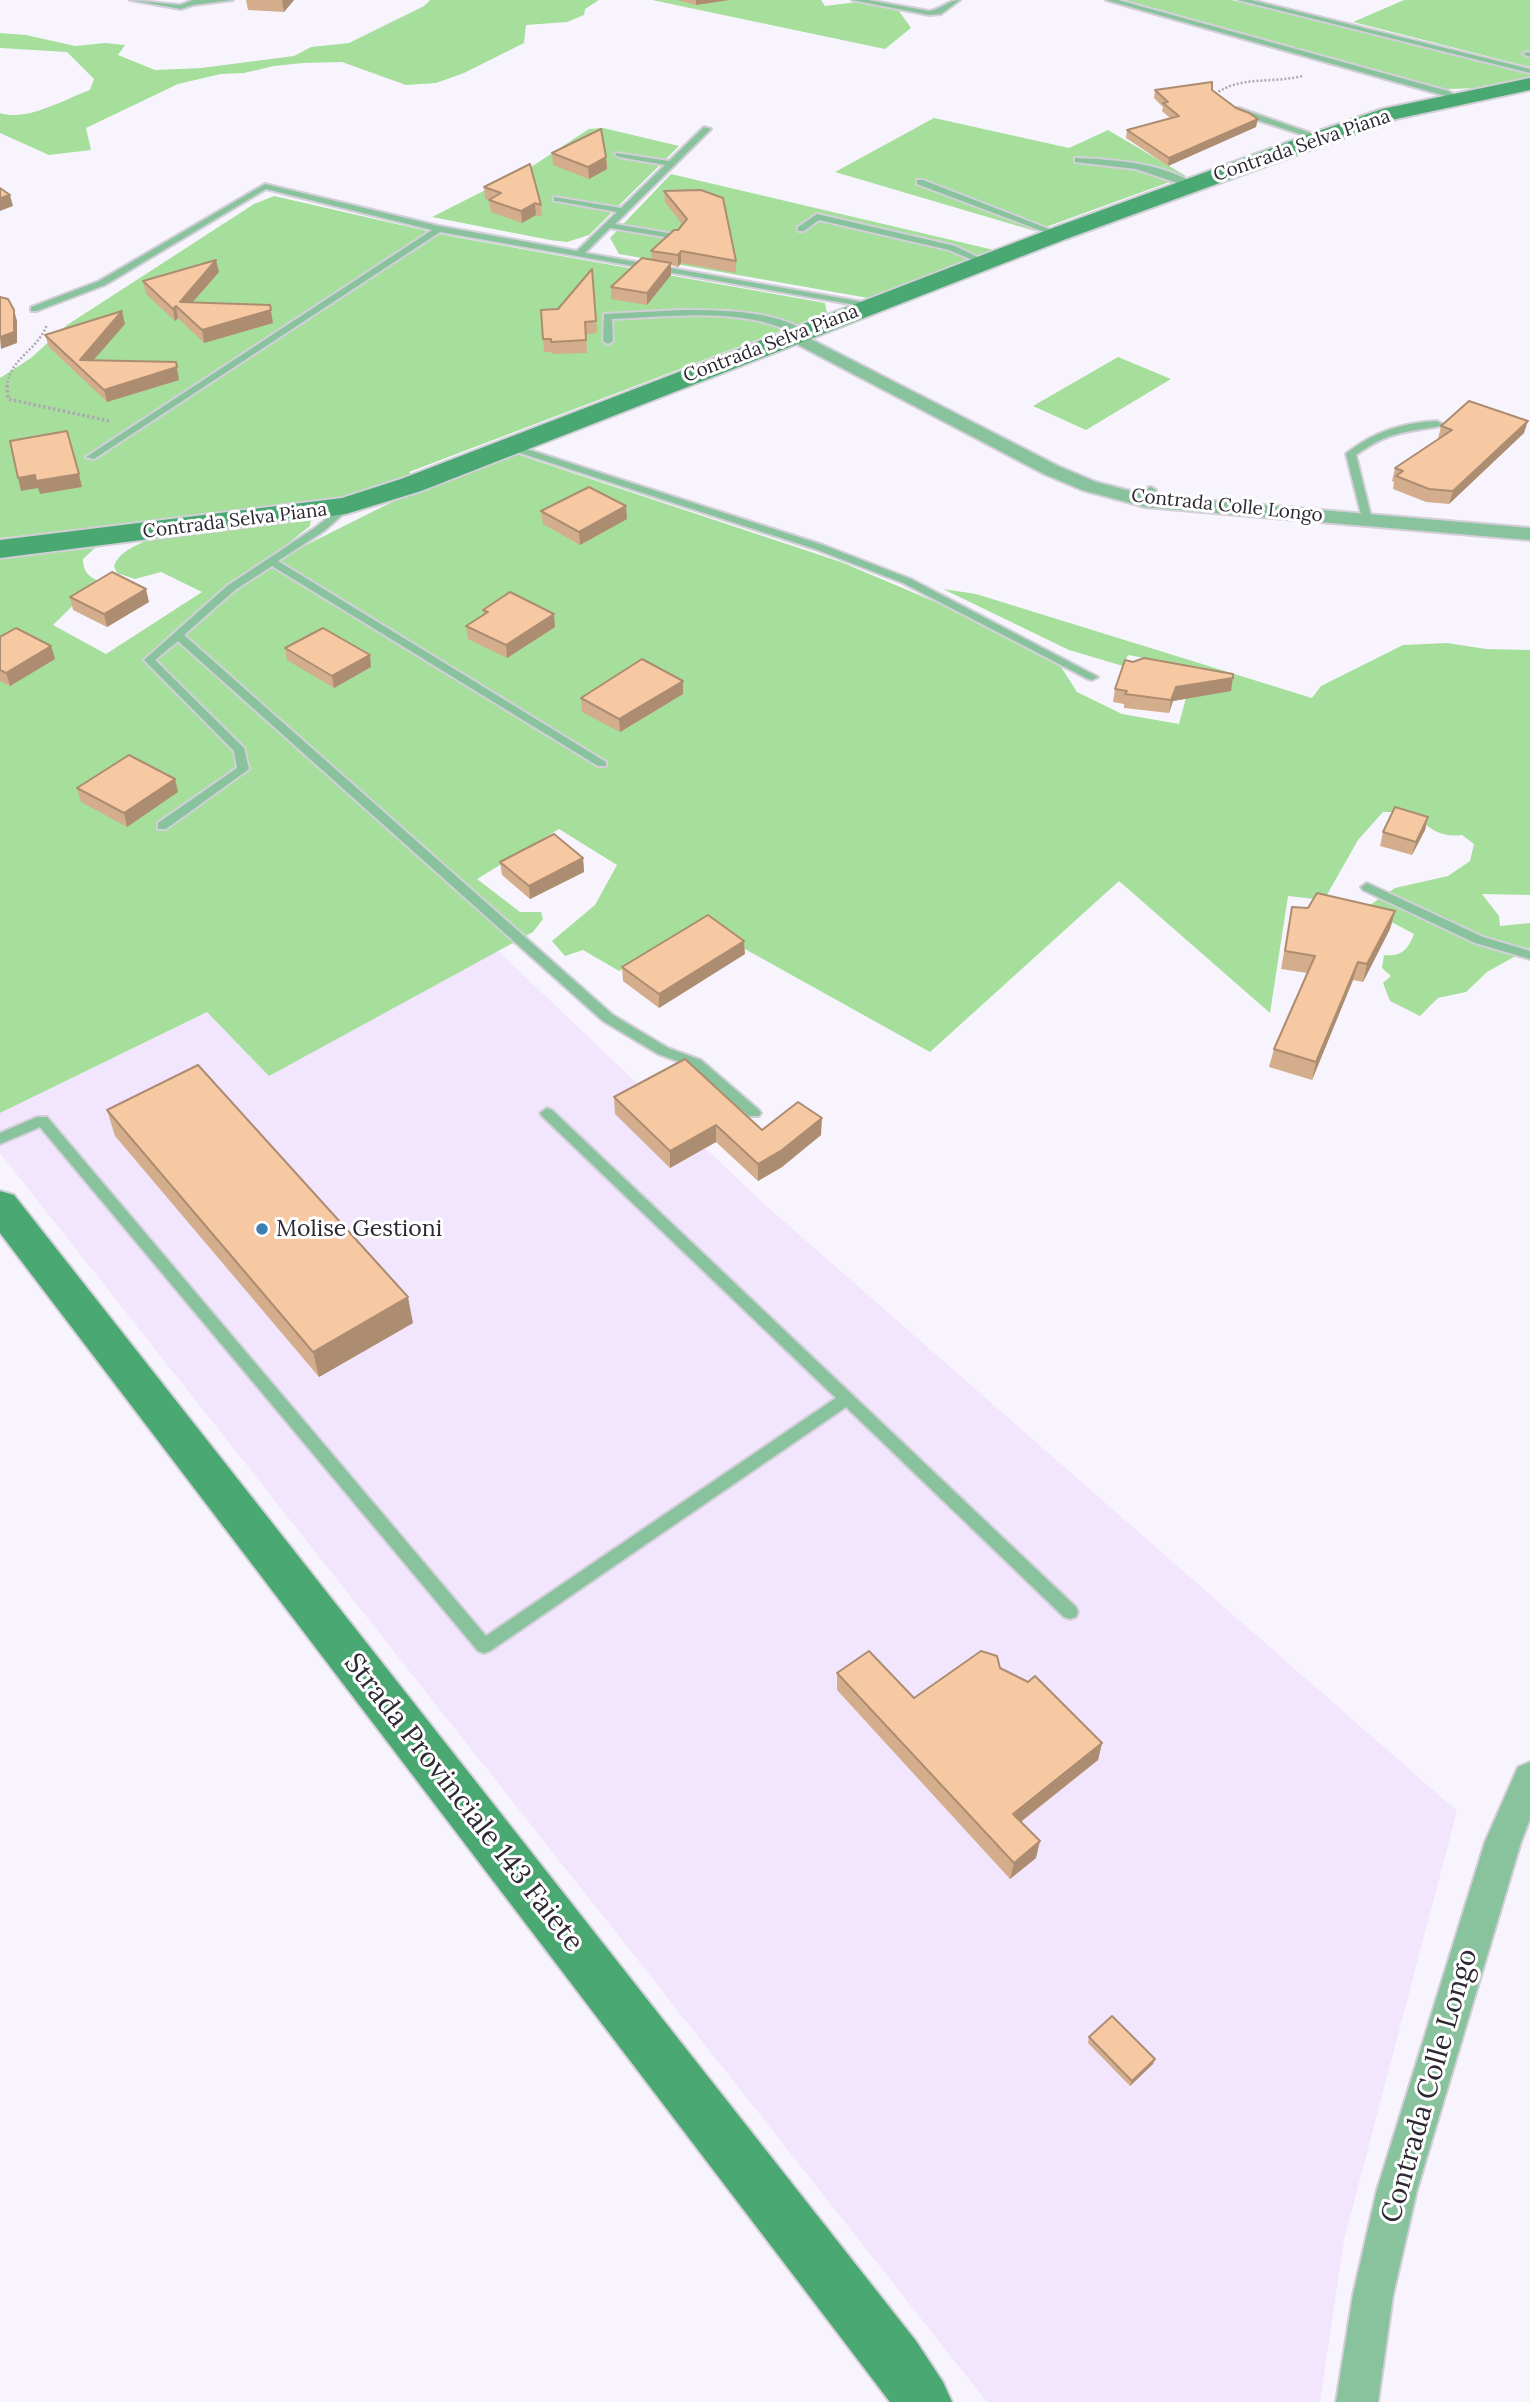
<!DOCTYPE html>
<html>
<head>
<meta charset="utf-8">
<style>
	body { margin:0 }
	canvas { display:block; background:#f8f4fd }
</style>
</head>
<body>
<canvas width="1530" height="2402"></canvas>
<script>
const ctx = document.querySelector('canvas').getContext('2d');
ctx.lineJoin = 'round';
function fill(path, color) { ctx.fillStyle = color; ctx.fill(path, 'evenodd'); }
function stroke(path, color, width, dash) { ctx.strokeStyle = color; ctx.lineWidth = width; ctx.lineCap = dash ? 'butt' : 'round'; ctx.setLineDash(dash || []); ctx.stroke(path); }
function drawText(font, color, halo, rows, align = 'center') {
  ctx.font = font + ' Lora,serif'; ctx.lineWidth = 6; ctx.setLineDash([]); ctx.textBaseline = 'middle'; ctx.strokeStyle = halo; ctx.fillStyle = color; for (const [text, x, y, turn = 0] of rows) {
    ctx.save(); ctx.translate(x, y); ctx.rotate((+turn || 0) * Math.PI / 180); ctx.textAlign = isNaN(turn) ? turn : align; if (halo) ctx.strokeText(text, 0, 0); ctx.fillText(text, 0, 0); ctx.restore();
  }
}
fill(new Path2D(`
	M497,950L763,1203L1457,1811L1344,2240L1320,2402H987L0,1153V1113L207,1012L270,1075Z`), '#f2e6fe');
fill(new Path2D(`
	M430,0H599L585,9L584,15L567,22L526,25L524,43L464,73L436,83L406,85L342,62L303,63L274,66L244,73L221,74L178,84L86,128L91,150L49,155L0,133V113C27,122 65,99 90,90L94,79L67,52L0,48V33L26,35L75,46L105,43L125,45L118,55L155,70L201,68L294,56L311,47L349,43L424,6Z
	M652,0H821L825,6L857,2L899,11L911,28L885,49Z
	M1125,0H1232L1530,74V77L1483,88L1446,89Z
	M1404,0H1530V67L1353,22Z
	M934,118L1069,148L1108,130L1186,176L1035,231L835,172Z
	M603,128L679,146L589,235L567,242L550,240L432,217L531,167L589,129Z
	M671,174L994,250L868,298L619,254L610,238Z
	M274,196L449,236L825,303L827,313L409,472L412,475L353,496L308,505L0,538V378L31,358L67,325L254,204Z
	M1118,357L1171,379L1086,430L1033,406Z
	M510,452L841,562L938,603L1061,667L1077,692L1122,714L1179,724L1194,667L1128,655L1123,666L1069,650L943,589L976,594L1312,698L1321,686L1403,645L1447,643L1486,649L1530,650V895L1482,894L1499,916L1500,926L1530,923V948L1487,972L1466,992L1438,998L1420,1016L1390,1001L1383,983L1391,976L1382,968L1384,955C1401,957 1408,950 1414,934L1386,919L1370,905L1395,888L1448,876L1470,861L1474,844L1462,835C1443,838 1425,829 1416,812H1383L1358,840L1324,900L1288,896L1270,1013L1119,881L930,1052L700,924L619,971L583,950L565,956L552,941L595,905L617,865L559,829L477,879L520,912H541L543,919L533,932L269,1076L207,1012L0,1113V558L95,548L83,559C83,571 88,576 98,581L53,625L106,654L202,592L161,572L135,579L117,573L114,566C120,551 134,547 147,540L311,519L310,526L291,541L306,545L390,503Z`), '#a5df9b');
const lane = new Path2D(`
	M130,0L180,5L193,0H233L193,5L181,9Z
	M852,0H868L929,11C941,10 947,0 960,0L941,14L929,15Z
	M1106,0H1118L1448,91L1460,98L1456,100L1442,95Z
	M1238,0H1251L1530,69V73Z
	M1527,52L1530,53V57L1523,54Z
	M1233,108H1239L1325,138L1318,140L1233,112Z
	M704,127L711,129L615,224L674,234L677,235V239L610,228L585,253L869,303L873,306L872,308L440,232L94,459L86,457L432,230L266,189L105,285L37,311H31V307L99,281L265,184L439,226L577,251L617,212L557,201H554V197L621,208L665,165L619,157L615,155L616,153L669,161Z
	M1078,158C1116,160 1164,163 1196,185L1189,187L1136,169L1075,162V158Z
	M917,180H923L1062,234L1055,236L917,184Z
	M817,214L955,246L988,262L984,265L949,250L819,220L804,231H798V227Z
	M681,310C719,310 775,310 807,332L802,335C786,330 771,323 755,320C708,311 659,317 612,319L613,341L608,344L603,341L604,314Z
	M1437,421L1442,424L1440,426C1403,433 1389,431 1356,455L1372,520L1363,522L1346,454L1348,452C1376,431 1402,423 1437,421Z
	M508,443L823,545L911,579L1098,677L1092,680L1088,679L903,583L815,549L505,448V444Z
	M1151,487L1156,490L1150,501L1141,503L1140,501L1147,488Z
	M346,503L351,506L350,508L324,531L278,561L606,762V766H598L272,566L235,590L184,635L613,1015L668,1048L701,1060L759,1110L761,1113L759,1116H749L691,1066L658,1054L603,1021L178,641L155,660L244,748L249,769L166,829H158V823L237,768L234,751L144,660L227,586L316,527Z
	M1367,883L1483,937L1530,951V959L1475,943L1363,890L1361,887Z
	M547,1108L552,1110L1076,1607L1078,1612L1076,1617L1070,1619L1064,1617L846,1407L490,1651L484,1653L478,1651L40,1127L0,1144V1133L37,1117H47L486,1636L836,1398L542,1116L540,1113Z`);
const street = new Path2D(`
	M793,330L1058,466L1096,482L1146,495L1530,528V540L1145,507L1082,490L1044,474L787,339L784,335L787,331Z
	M1530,1762V1819L1521,1842L1417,2190L1393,2295L1378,2402H1336L1353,2295L1377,2190L1485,1842L1518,1767Z`);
const secondary = new Path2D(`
	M1530,78V90L1396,119L1329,143L1066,239L421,491L346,514L0,558V540L342,498L401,479L1050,229L1313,133L1382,109Z
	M0,1191L14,1195L916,2341L943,2382L952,2402H890L0,1233Z`);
stroke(lane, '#d3cfd8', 4);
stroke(street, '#d3cfd8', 4);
stroke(secondary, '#d3cfd8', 4);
stroke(new Path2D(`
	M1215,94C1242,75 1271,84 1302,76
	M7,387C9,358 38,351 47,324`), '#ada9b2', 2.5, [2, 2]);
stroke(new Path2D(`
	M7,385L8,399L109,421`), '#ada9b2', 3.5, [2.5, 2.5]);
fill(lane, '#89c39d');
fill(street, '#89c39d');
fill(secondary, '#4aa972');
fill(new Path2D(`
	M246,0H294L284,12L248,10Z
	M677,0H729L696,5Z
	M1155,90H1212L1256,127L1168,166L1126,138L1127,130L1171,119L1162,111L1163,107L1154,98Z
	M552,153L606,157L607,169L589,179L553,165Z
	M484,187L541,205L542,217L536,215L522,223L491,212L489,200L485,199Z
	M664,191L736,261V273L681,263L678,267L671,265V275L647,305L611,299V287L652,260L651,251L678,230L682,224L665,202Z
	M592,269L597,333L586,334L587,353L552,354V352H544L541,310L558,309Z
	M219,272L193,302L273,323L204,343L178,318L175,321L146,294L143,281Z
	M125,324L93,360L179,380L107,402L49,347L45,335Z
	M1441,426L1524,433L1449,504L1426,502L1393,489L1394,482L1392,481L1395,468L1438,439Z
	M541,511L627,519L580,545L543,524Z
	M70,597L149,602L107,627L73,610Z
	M483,610L555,627L507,658L468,639L466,626L483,615Z
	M0,637L51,646L55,659L10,686L0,681Z
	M285,648L371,667L334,688L287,660Z
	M1115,689L1231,691L1173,701L1169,713L1124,708V704L1113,702Z
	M683,694L620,732L582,712L581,698Z
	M175,779L178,792L127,827L81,802L77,788Z
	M1428,817L1425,830L1412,855L1380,846L1383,832Z
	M583,858L584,872L530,899L502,875L500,862Z
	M1292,907L1308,908L1395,911L1390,929L1363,982L1353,980L1312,1080L1269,1067L1274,1049L1307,973L1281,969Z
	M745,954L659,1008L623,981L622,967Z
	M614,1097L762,1130L821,1135L782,1167L758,1181L716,1142L670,1168L615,1114Z
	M107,1110L413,1323L319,1377L115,1136Z
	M1000,1668L1102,1743L1098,1760L1021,1822L1036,1858L1010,1879L837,1690V1673L914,1698Z
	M1089,2037L1153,2064L1130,2086L1088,2043Z`), '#d4ad8c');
fill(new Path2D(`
	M283,0H294L284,12L282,1Z
	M696,0H729L696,5Z
	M1258,119L1256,127L1168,166L1169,158Z
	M606,157L607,169L589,179L588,167Z
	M10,195L13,206L0,211V198Z
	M535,203L536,215L522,223L521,211Z
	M681,251V263L678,267V255Z
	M216,260L219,272L183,313L180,302Z
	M671,263V275L647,305V293Z
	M270,305L273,323L204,343L202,330Z
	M176,306L178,318L175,321L173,309Z
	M14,310L17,321V343L1,349L0,337Z
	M122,311L125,324L84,371L80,360Z
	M176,362L179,380L107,402L104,390Z
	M1528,421L1524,433L1449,504L1453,491Z
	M79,474L82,487L40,494L38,488L21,491L18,478L35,475Z
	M626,506L627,519L580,545L579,532Z
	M146,589L149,602L107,627L104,614Z
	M554,614L555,627L507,658L506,645Z
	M51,646L55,659L10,686L6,673Z
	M370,655L371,667L334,688L332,676Z
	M1233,678L1231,691L1173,701L1169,713L1171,700L1176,687Z
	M683,681V694L620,732L619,719Z
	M175,779L178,792L127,827L124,813Z
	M1428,817L1425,830L1412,855L1416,842Z
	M583,858L584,872L530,899L529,886Z
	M1395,911L1390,929L1363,982L1367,964Z
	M744,941L745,954L659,1008V994Z
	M1358,962L1353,980L1312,1080L1316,1062Z
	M822,1118L821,1135L782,1167L758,1181V1164Z
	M716,1125V1142L670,1168V1151Z
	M408,1297L413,1323L319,1377L313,1352Z
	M1102,1743L1098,1760L1010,1830L1013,1814Z
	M1040,1841L1036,1858L1010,1879L1014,1863Z
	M1155,2059L1153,2064L1130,2086L1132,2081Z`), '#ad8d72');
const building = new Path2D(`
	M1212,82V90L1236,108L1249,113L1258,119L1169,158L1127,130L1179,116L1163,103L1168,102L1155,90Z
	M601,129L606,157L588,167L552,153Z
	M530,164L541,205L535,203L521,211L489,200L501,193L484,187Z
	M0,188L10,195L0,198Z
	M701,190L723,198L736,261L681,251L678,255L651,251L674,230H678L687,219L664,191Z
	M642,258L671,263L647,293L611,287Z
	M216,260L180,302L270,305L271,310L202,330L176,306L173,309L143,281Z
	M592,269L596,321L585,322L586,340L551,342V339H543L541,310L558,309Z
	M0,297L8,299L14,310V332L0,337Z
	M122,311L80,360L176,362L177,367L104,390L45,335Z
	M1469,401L1528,421L1453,491L1429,489L1396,476L1403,471L1395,468L1452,430L1441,426Z
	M67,431L79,474L36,481L35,475L18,478L10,441Z
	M589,487L626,506L579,532L541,511Z
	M112,572L146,589L104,614L70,597Z
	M510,592L554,614L506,645L466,626L488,612L483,610Z
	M16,628L51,646L6,673L0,670V637Z
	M323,628L370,655L332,676L285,648Z
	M1144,658L1233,674V678L1176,687L1171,700L1125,694L1127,691L1115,689L1125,660L1133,662Z
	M642,659L683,681L619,719L581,698Z
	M129,755L175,779L124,813L77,788Z
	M1395,807L1428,817L1416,842L1383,832Z
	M554,834L583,858L529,886L500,862Z
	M1317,893L1395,911L1367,964L1358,962L1316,1062L1274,1049L1315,956L1285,951L1292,907L1308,908Z
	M708,915L744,941L659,994L622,967Z
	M685,1059L762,1130L798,1102L822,1118L782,1150L758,1164L716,1125L670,1151L614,1097Z
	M198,1065L408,1297L313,1352L107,1110Z
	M869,1651L914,1698L981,1651L997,1656L1000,1668L1028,1682L1035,1676L1102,1743L1013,1814L1040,1841L1014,1863L837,1673Z
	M1112,2016L1155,2059L1132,2081L1089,2037Z`);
fill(building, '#f7c9a3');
stroke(building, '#ad8d72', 2);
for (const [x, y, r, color] of [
	[262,1229,7,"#3a80b5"]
]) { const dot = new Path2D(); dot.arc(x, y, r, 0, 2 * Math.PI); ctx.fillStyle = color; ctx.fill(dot); stroke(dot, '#fff', 2.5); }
drawText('19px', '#2d2932', '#fff', [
	["Contrada Selva Piana",1302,146,-19],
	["Contrada Selva Piana",771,344,-21],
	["Contrada Colle Longo",1227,506,6],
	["Contrada Selva Piana",235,521,-7]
]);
drawText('23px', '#2d2932', '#fff', [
	["Molise Gestioni",276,1229]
], 'left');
drawText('28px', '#2d2932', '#fff', [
	["Strada Provinciale 143 Faiete",463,1803,52],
	["Contrada Colle Longo",1430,2086,-74]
]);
</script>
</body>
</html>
